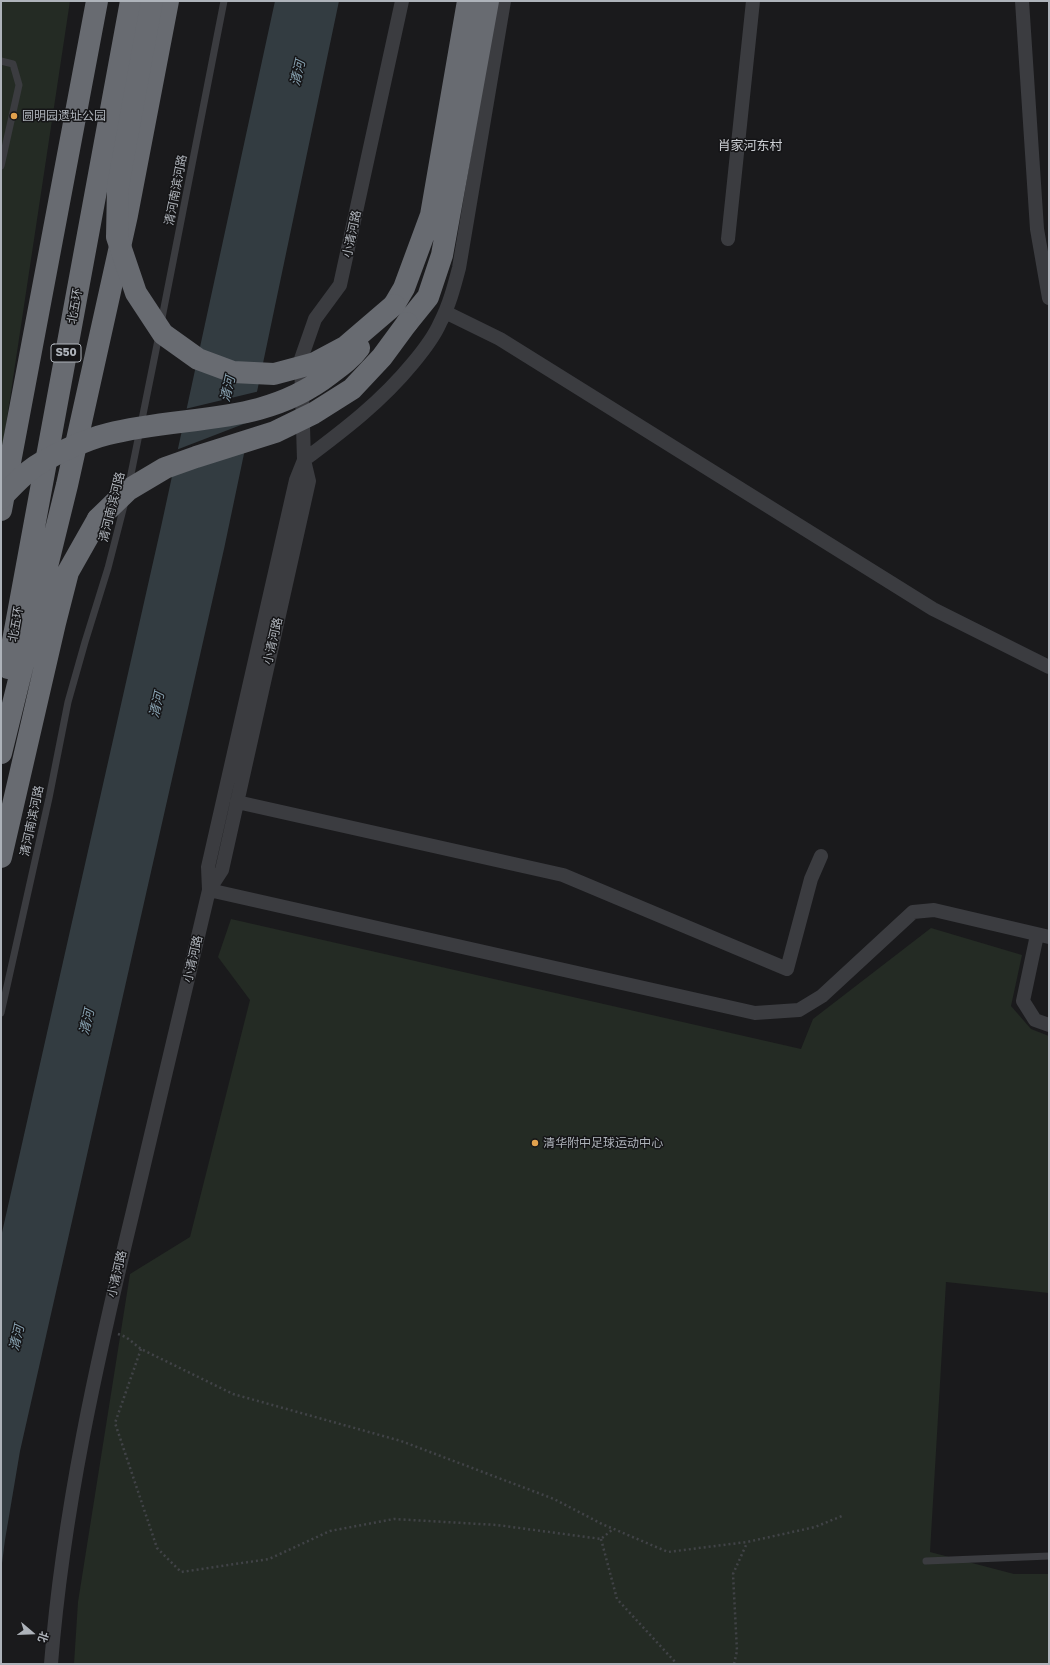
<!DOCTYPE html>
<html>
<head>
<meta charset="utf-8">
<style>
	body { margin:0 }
	#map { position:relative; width:1050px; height:1665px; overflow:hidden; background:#1a1a1c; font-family:"Golos Text","Noto Sans SC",sans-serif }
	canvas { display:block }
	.frame { position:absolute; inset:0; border:2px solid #aeb3ba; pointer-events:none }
	.north { position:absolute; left:12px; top:1613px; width:40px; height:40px; -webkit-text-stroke:3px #151517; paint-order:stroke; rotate:109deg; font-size:11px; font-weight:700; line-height:16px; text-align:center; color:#aeb3ba }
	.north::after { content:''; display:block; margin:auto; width:14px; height:18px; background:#aeb3ba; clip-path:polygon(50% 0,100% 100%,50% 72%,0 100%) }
</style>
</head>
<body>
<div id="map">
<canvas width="1050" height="1665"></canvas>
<div class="frame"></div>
<div class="north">北</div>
</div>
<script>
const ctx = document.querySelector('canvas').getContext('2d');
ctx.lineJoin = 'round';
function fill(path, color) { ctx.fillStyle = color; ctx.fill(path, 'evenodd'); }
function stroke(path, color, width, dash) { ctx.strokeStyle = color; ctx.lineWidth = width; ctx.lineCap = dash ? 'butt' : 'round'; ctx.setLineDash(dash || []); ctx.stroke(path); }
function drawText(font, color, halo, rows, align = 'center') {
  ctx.font = font + ' "Golos Text","Noto Sans SC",sans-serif'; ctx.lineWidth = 3; ctx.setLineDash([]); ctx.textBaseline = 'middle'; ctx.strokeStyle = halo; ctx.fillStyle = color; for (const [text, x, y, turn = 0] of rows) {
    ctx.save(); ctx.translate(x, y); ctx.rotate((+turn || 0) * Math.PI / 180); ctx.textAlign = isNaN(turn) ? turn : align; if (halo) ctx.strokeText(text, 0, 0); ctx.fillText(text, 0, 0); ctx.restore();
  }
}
fill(new Path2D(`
	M1,1H70L1,458Z
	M231,919L801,1049L813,1019L931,928L1022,955L1011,1006L1031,1029L1049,1036V1293L946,1282L930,1552L1014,1574H1049V1664H74L78,1602L130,1274L190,1237L250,1000L218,957Z`), '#242b24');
fill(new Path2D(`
	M275,1H339L224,549L20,1451L5,1540L1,1571V1237L161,527Z`), '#333c41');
fill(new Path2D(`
	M260,391L256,407L181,426L185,409Z
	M254,420L250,438L172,467L176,450Z`), '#1a1a1c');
stroke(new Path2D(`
	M118,1334L126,1337L141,1349L233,1394L401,1441L554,1499L602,1524L668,1552L747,1542L815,1527L842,1516
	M141,1349L115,1423L157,1548L181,1572L269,1559L330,1531L394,1519L497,1525L601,1539L613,1529
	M601,1539L617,1599L677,1664
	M734,1664L737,1651L733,1574L747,1543`), '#414347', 2.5, [2, 3]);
stroke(new Path2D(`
	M1,61L13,64L19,85L1,166
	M161,323L224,1
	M129,484L159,335
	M1,1013L49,798L68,702L85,642L108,568L125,502
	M926,1561L1049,1556`), '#3b3c40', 7);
stroke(new Path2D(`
	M1022,1L1037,229L1049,298
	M728,239L753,1
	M445,312L500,339L933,609L1049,667
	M304,460C344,430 381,402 413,363C423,351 434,337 440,323C449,306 454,287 459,268L504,1
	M237,802L563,875L787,969L811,879L821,856
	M209,890L222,870L309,481L304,460L301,359L315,319L340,285L402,1
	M209,890L755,1013L799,1010L822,996L913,912L934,910L1049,937
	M1037,935L1023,1001L1035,1020L1049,1025
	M51,1664C63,1511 97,1360 133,1211C158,1104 184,997 209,890L208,867L296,480L304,460`), '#3b3c40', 14);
stroke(new Path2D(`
	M394,305L404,288L431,215L468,1
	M407,323L428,297L442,255L488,1
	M1,510L97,1
	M8,668L131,1
	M1,753L67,485L127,215L168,1
	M1,857L55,623L68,572L98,519`), '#686b71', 22);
stroke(new Path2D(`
	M152,1L118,186L117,237L136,293L163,334L198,359L233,372L274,374L315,363L345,347L394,305
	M1,498C10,489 19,479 29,471C46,457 87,439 108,434C186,414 262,427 330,374C341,366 351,359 359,348
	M98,519L128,490L165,468L196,457L275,432L314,413L352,389L382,357L407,323`), '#686b71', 22);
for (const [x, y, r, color] of [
	[14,116,4,"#e1a14d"],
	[535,1143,4,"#e1a14d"]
]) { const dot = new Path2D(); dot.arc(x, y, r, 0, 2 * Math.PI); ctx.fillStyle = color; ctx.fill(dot); stroke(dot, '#151517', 1.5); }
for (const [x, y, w] of [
	[66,353,30]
]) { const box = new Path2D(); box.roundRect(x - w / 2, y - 9, w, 18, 3); ctx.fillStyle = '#151517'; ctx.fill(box); stroke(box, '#aeb3ba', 1); }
drawText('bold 11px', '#aeb3ba', null, [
	["S50",66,353]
]);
drawText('12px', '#aeb3ba', '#151517', [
	["圆明园遗址公园",22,116],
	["清华附中足球运动中心",543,1143]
], 'left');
drawText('12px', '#aeb3ba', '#151517', [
	["清河南滨河路",176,190,-79],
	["小清河路",352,234,-78],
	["北五环",75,306,-80],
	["清河南滨河路",112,507,-76],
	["北五环",16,624,-80],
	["小清河路",273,641,-77],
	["清河南滨河路",32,821,-78],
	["小清河路",193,959,-77],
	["小清河路",117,1274,-77]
]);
drawText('italic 13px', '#88a2b1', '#151517', [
	["清河",298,73,-77],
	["清河",228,389,-77],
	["清河",157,705,-77],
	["清河",87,1022,-77],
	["清河",17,1338,-77]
]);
drawText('13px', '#ced1d6', '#151517', [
	["肖家河东村",750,146]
]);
</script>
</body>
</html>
